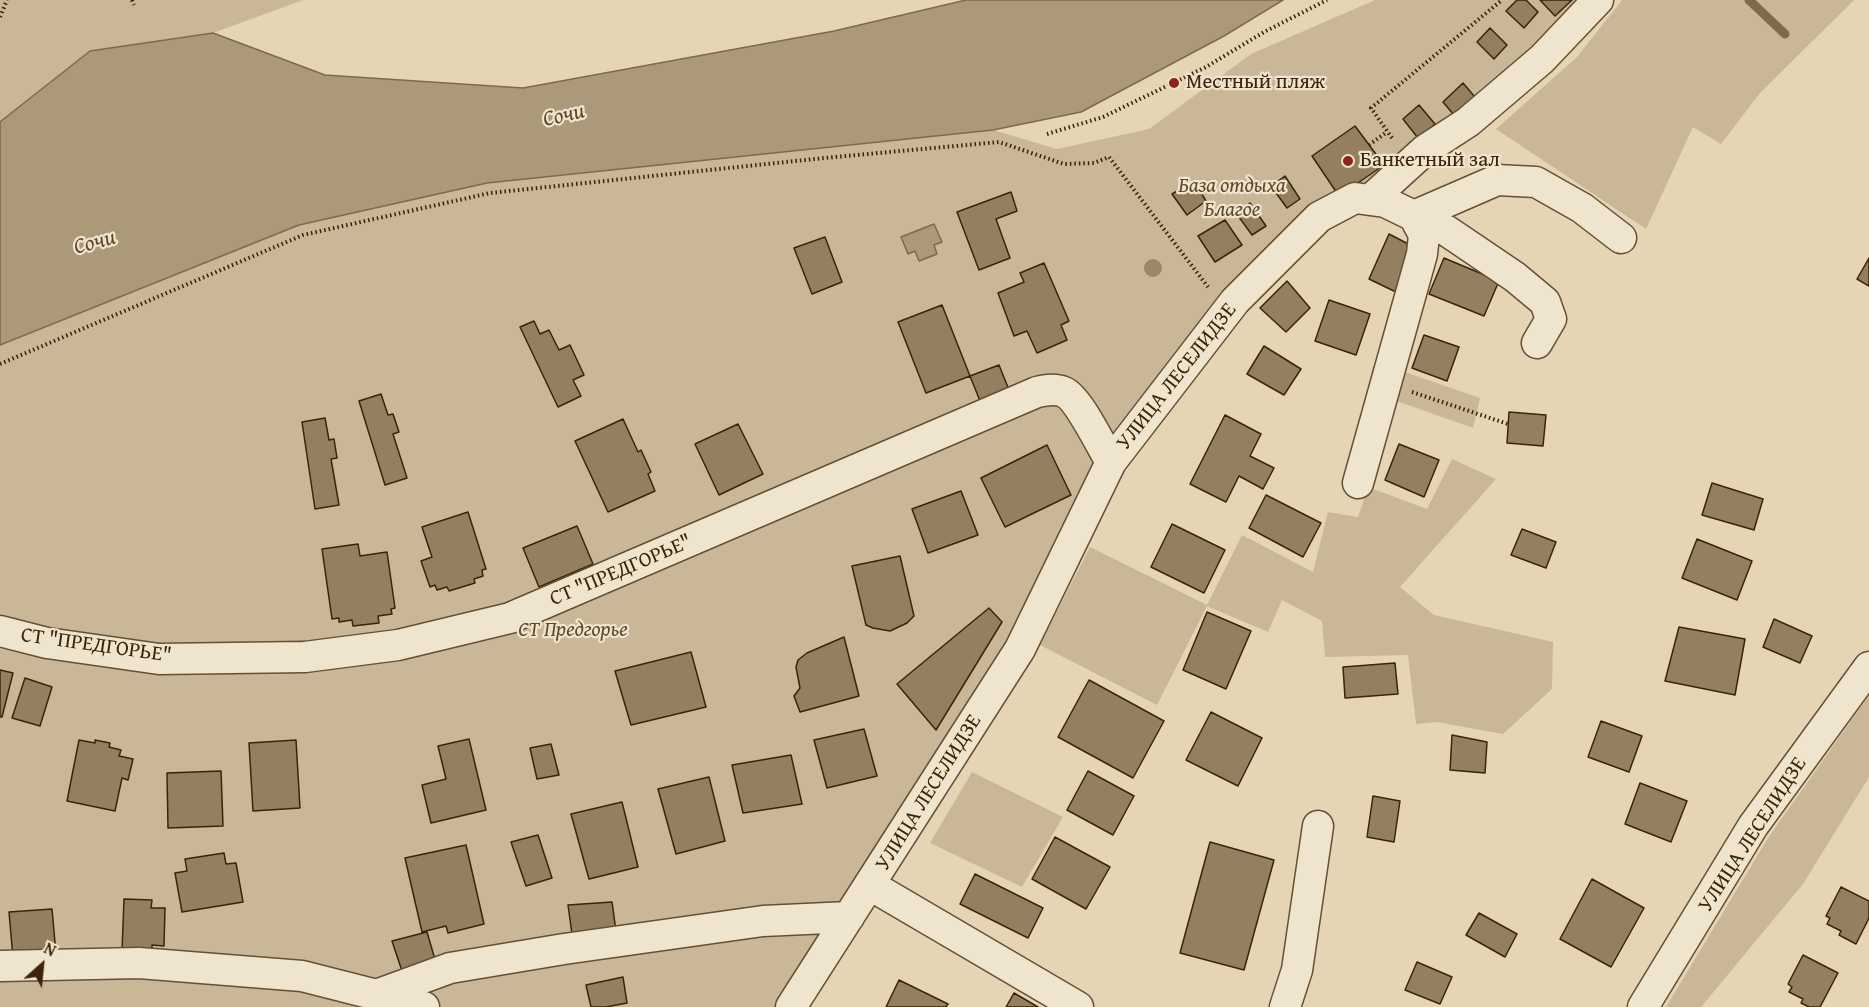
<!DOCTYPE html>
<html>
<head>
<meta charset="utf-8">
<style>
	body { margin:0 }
	#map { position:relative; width:1869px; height:1007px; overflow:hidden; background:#e6d5b4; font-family:"Gentium Book Plus",serif }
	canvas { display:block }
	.north { position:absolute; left:12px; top:935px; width:60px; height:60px; -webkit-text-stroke:4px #efe4ce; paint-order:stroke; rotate:27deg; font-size:16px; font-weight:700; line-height:24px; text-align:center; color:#3b2407 }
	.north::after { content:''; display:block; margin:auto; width:21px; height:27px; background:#3b2407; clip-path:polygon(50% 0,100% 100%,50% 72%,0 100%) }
</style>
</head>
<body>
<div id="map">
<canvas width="1869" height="1007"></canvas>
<div class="north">N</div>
</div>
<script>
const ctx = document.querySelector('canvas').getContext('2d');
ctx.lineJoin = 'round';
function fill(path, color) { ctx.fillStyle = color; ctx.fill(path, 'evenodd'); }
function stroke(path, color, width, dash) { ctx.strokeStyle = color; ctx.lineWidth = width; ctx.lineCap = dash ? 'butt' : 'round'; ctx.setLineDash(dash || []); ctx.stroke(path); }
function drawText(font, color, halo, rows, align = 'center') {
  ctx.font = font + ' "Gentium Book Plus",serif'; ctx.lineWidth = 4.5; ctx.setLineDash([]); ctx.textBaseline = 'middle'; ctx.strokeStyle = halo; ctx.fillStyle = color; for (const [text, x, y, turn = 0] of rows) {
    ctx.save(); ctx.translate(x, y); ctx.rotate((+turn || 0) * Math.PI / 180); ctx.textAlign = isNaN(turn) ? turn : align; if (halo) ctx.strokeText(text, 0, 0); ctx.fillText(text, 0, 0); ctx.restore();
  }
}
fill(new Path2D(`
	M0,0H303L213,33L90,51L0,122Z
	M1375,0H1591L1575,18L1222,298L1014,639L778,1007H0V345L299,225L487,183L993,130L1057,149L1149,129L1251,54Z
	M1622,0H1854L1760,93L1721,144L1693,127L1646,229L1496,129L1577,57Z
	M1399,370L1480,398L1473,428L1391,399Z
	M1452,459L1496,479L1400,587L1434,615L1553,642L1552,689L1503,734L1437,722L1416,724L1408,655L1325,657L1322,621L1282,600L1268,632L1207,606L1157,705L1040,645L1090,547L1207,605L1242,535L1313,572L1328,512L1358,517L1368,487L1427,509Z
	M1869,695V777L1803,884L1701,1007H1666L1768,838Z
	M972,772L1063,817L1022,887L930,843Z`), '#c9b797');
const water = new Path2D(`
	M966,0H1283L1224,36L1081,112L993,130L487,183L299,225L0,345V122L90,51L213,33L325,75L523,88L834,31Z
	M934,224L942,242L934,245L937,254L919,261L915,251L908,254L901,237Z`);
fill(water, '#ac9979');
stroke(water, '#7f6a4b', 1.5);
stroke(new Path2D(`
	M1749,0L1785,34`), '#7f6a4b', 9);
const building = new Path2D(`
	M1517,0H1526L1538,12L1524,28L1506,11Z
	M1540,0H1572L1555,16Z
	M1490,28L1507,45L1494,59L1477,42Z
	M1463,83L1480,103L1459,121L1443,102Z
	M1419,105L1435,124L1418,138L1403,119Z
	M1355,126L1384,165L1339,196L1312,156Z
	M1285,176L1300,199L1287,208L1271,186Z
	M1194,181L1206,201L1187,215L1172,194Z
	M1011,192L1017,211L996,219L1010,258L979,270L957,212Z
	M1250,203L1266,226L1252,235L1236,213Z
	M1225,220L1242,245L1215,262L1198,236Z
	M1389,234L1416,248L1398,293L1369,279Z
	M825,237L842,282L812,294L794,248Z
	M1444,258L1499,281L1484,316L1429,294Z
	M1869,258V286L1857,279Z
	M1044,263L1069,321L1061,325L1067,340L1037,353L1027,331L1014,336L998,293L1024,282L1020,273Z
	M1287,281L1310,308L1286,332L1260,308Z
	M1329,300L1370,314L1356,355L1315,341Z
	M942,305L970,376L926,393L898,322Z
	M534,321L540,334L549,330L559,350L570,345L584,375L573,380L581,396L558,407L520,327Z
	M1424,335L1459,347L1447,381L1412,368Z
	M1264,346L1301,369L1284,395L1247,374Z
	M999,365L1011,395L982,406L970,376Z
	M381,394L388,415L393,414L399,432L393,434L407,478L385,485L359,401Z
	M1509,412L1546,415L1543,446L1507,443Z
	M1225,415L1261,434L1250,456L1274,468L1263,489L1239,476L1226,502L1190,484Z
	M325,418L329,440L334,439L337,458L331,459L339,505L315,509L302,422Z
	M623,419L638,452L641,450L651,472L648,474L655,491L608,512L575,441Z
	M738,424L763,474L719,495L695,444Z
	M1399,444L1439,460L1424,497L1385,480Z
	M1047,445L1071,495L1005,527L981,478Z
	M1712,483L1763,499L1754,530L1702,515Z
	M961,491L978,535L928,553L912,509Z
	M1266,495L1321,523L1303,557L1249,528Z
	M468,512L486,569L482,570L483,576L474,579L475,583L449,591L447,587L437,590L435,585L430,587L421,561L432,557L422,527Z
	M1172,524L1225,550L1204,593L1151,567Z
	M577,526L593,564L539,587L523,548Z
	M1522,529L1556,542L1546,568L1511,555Z
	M1697,539L1752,561L1737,600L1682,578Z
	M358,544L360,556L387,552L395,608L391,609L392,614L378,616L379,623L353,626L352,620L339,622V618L332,619L322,549Z
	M900,556L914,616L907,623L890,631L873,628L866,625L852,566Z
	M989,608L1002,622L936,730L897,684Z
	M1207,612L1251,631L1226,689L1183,670Z
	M1774,619L1812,636L1800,663L1763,647Z
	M1679,627L1745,639L1735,695L1665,681Z
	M844,637L859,696L800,712L794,696L800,688L796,667L798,660L807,653Z
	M691,652L706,707L631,725L615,671Z
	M1395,663L1398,694L1345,698L1343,667Z
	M0,670L13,673L2,717H0Z
	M25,678L52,687L40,726L12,718Z
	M1089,680L1164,721L1133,778L1058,737Z
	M1211,712L1262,738L1238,786L1186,760Z
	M1601,721L1642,736L1629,772L1588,757Z
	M864,729L877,776L827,788L814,740Z
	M1452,735L1487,742L1485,773L1450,770Z
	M469,739L486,810L431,823L422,785L446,779L438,746Z
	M79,740L95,743V740L110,743L109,747L121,750L119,756L133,759L128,780L122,778L115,811L67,801Z
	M296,740L300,808L253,811L249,743Z
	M551,744L559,775L537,779L530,748Z
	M791,755L802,804L743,813L732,765Z
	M221,771L223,826L168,828L167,773Z
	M1088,771L1134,796L1113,835L1067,810Z
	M709,777L725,841L676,854L658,789Z
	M1640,783L1687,801L1671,842L1625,824Z
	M1373,796L1400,801L1394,842L1367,837Z
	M622,802L638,867L589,879L571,814Z
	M538,835L552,878L526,886L511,842Z
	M1055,837L1110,867L1086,909L1032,879Z
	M1210,842L1274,860L1244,970L1180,953Z
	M466,845L484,924L448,933L446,926L422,932L405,858Z
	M224,853L226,864L236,863L243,902L182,912L175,873L187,871L185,859Z
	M975,874L1043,908L1028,938L960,904Z
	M1592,879L1644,908L1611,967L1560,939Z
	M1841,887L1869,901V918L1856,944L1839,935L1841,931L1827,924L1830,918L1826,916Z
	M124,899L152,900L151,908H165L164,946L152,945V952L122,951Z
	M612,902L616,931L572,934L568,905Z
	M52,909L56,954L13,958L9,912Z
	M1479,913L1517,934L1505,957L1466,935Z
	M427,932L436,963L402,971L392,941Z
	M1803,955L1838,973L1820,1007H1809L1801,1003L1803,999L1789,992L1792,987L1788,984Z
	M1417,962L1452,977L1440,1004L1405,990Z
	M623,977L627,1003L606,1007H591L586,985Z
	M899,980L948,1004L946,1007H886Z
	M1014,993L1038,1007H1006Z`);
fill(building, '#948061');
stroke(building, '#3b2407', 1.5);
const minor = new Path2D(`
	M1370,200L1425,150L1468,122L1542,59L1598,0
	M1414,216L1497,180L1536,182L1582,208L1621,238
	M1414,216L1447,231L1515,277L1545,302L1551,319L1537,343
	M0,631L47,643L159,659L305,657L398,645L510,618L1037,392C1046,390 1055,388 1064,392C1079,399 1101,446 1111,462
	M870,885L1078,1007
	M0,966L139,963L302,976L424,1007
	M376,995L450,968L564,949L763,921L849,917
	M791,1007L1020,649L1111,462L1235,301L1319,217L1355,198L1385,202L1414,216L1424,235L1422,254L1358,483
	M1285,1007L1297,970L1318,826
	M1643,1007L1753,826L1869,667`);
stroke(minor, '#665032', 33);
stroke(new Path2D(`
	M132,0L134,5
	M0,17L7,0
	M1047,134L1103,117L1206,67L1264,32L1327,0
	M1392,138L1371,108L1502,0
	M1369,145L1387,132
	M0,364L303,235L490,193L824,158L999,142L1064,164L1094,163L1109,157L1208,287
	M1412,392L1508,424`), '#3b2407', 4, [1.5, 3]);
stroke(minor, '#efe4ce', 30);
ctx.fillStyle = '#9b8869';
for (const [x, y] of [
	[1153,268]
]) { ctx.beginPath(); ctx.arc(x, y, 9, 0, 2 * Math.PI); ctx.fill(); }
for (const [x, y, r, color] of [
	[1174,83,6,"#8f2418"],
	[1348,161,6,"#8f2418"]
]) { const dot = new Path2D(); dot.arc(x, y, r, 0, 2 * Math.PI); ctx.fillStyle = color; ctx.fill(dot); stroke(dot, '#efe4ce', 2); }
drawText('21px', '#3b2407', '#efe4ce', [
	["Местный пляж",1186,83],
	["Банкетный зал",1360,161]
], 'left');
drawText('italic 21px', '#5e492b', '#efe4ce', [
	["База отдыха",1232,187],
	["Благое",1232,211],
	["СТ Предгорье",573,631]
]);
drawText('21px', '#3b2407', '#efe4ce', [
	["УЛИЦА ЛЕСЕЛИДЗЕ",1177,377,-52],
	["СТ \"ПРЕДГОРЬЕ\"",621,571,-23],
	["СТ \"ПРЕДГОРЬЕ\"",96,646,8],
	["УЛИЦА ЛЕСЕЛИДЗЕ",929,793,-58],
	["УЛИЦА ЛЕСЕЛИДЗЕ",1753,835,-57]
]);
drawText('italic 22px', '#5d4729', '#efe4ce', [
	["Сочи",564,116,-13],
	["Сочи",95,243,-15]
]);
</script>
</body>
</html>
